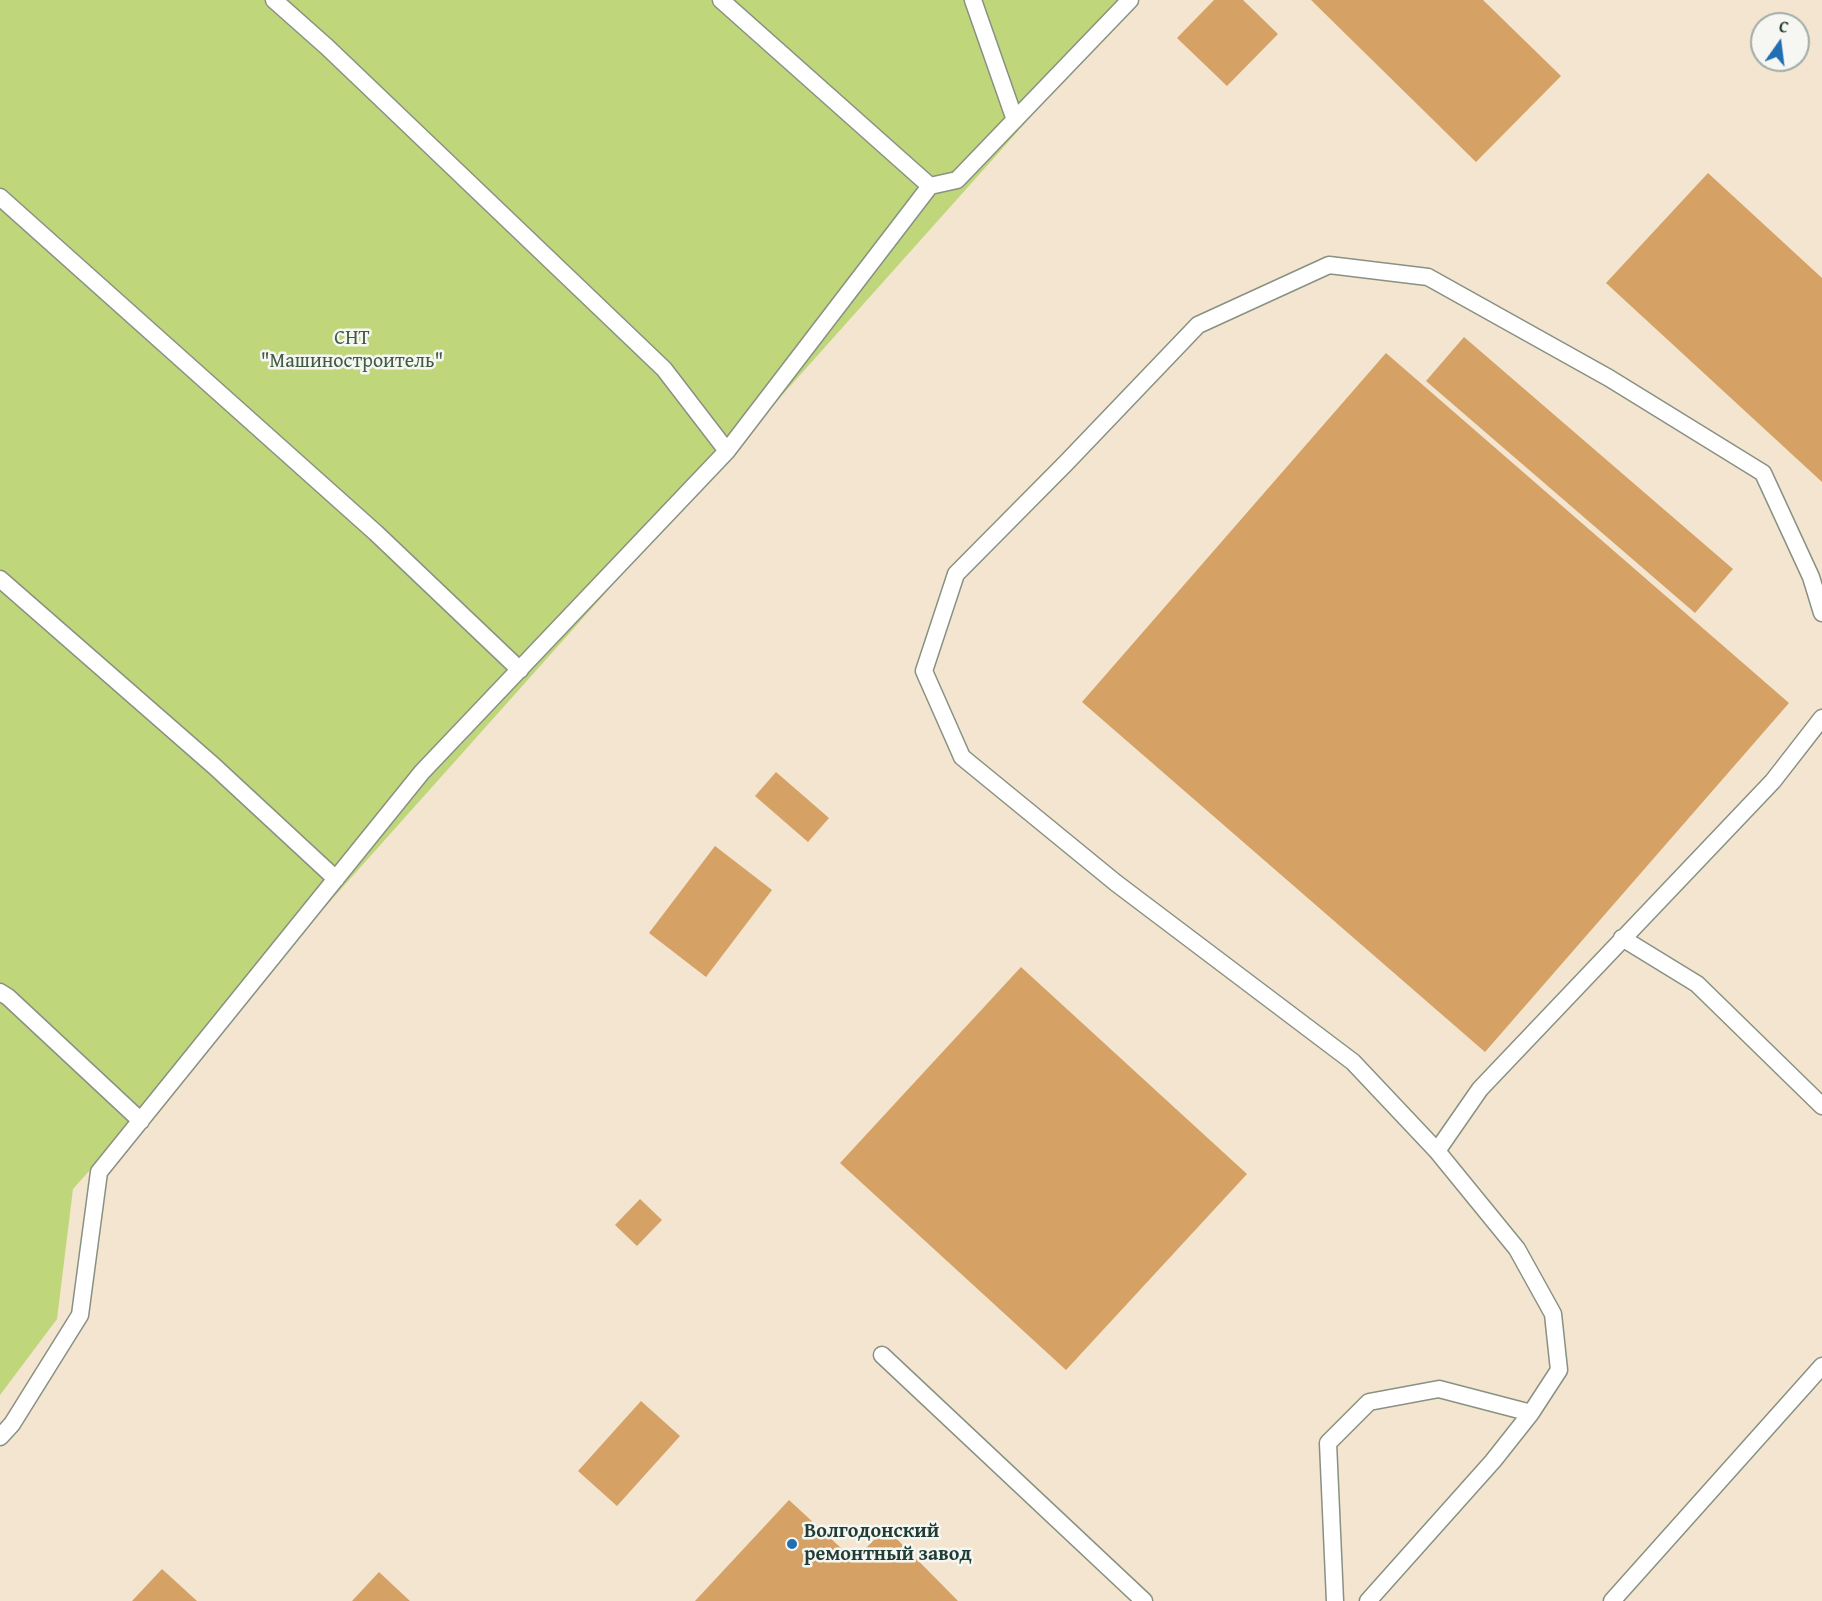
<!DOCTYPE html>
<html>
<head>
<meta charset="utf-8">
<style>
	body { margin:0 }
	#map { position:relative; width:1822px; height:1601px; overflow:hidden; background:#f3e5d0; font-family:"Gentium Book Plus",serif }
	canvas { display:block }
	.north { position:absolute; left:1750px; top:12px; width:60px; height:60px; box-sizing:border-box; background:#f6f6f2; border:2px solid #a0aca6; border-radius:50%; rotate:14deg; font-size:16px; font-weight:700; line-height:24px; text-align:center; color:#1f3d34 }
	.north::after { content:''; display:block; margin:auto; width:21px; height:27px; background:#1f6fb2; clip-path:polygon(50% 0,100% 100%,50% 72%,0 100%) }
</style>
</head>
<body>
<div id="map">
<canvas width="1822" height="1601"></canvas>
<div class="north">С</div>
</div>
<script>
const ctx = document.querySelector('canvas').getContext('2d');
ctx.lineJoin = 'round';
function fill(path, color) { ctx.fillStyle = color; ctx.fill(path, 'evenodd'); }
function stroke(path, color, width, dash) { ctx.strokeStyle = color; ctx.lineWidth = width; ctx.lineCap = dash ? 'butt' : 'round'; ctx.setLineDash(dash || []); ctx.stroke(path); }
function drawText(font, color, halo, rows, align = 'center') {
  ctx.font = font + ' "Gentium Book Plus",serif'; ctx.lineWidth = 5; ctx.setLineDash([]); ctx.textBaseline = 'middle'; ctx.strokeStyle = halo; ctx.fillStyle = color; for (const [text, x, y, turn = 0] of rows) {
    ctx.save(); ctx.translate(x, y); ctx.rotate((+turn || 0) * Math.PI / 180); ctx.textAlign = isNaN(turn) ? turn : align; if (halo) ctx.strokeText(text, 0, 0); ctx.fillText(text, 0, 0); ctx.restore();
  }
}
fill(new Path2D(`
	M0,0H1135L73,1189L57,1319L0,1395Z`), '#c0d67a');
fill(new Path2D(`
	M1214,0H1243L1278,34L1227,86L1177,38Z
	M1311,0H1483L1561,76L1476,162Z
	M1708,173L1822,278V482L1606,283Z
	M1464,337L1733,569L1695,613L1426,381Z
	M1386,353L1789,703L1485,1052L1082,702Z
	M776,772L829,818L808,842L755,796Z
	M715,846L772,890L706,977L649,933Z
	M1021,967L1247,1174L1066,1370L840,1163Z
	M640,1199L662,1220L637,1246L615,1225Z
	M641,1401L680,1436L617,1506L578,1471Z
	M789,1500L854,1560L886,1528L958,1601H695Z
	M162,1569L197,1601H132Z
	M379,1572L410,1601H352Z`), '#d5a164');
const service = new Path2D(`
	M274,0L327,47L664,369L727,451
	M721,0L930,186
	M973,0L1015,120
	M0,197L376,533L520,670
	M0,579L214,766L336,879
	M1622,938L1697,984L1822,1106
	M0,992L8,997L141,1121
	M1437,1151L1480,1089L1773,781L1822,718
	M882,1355L1144,1601
	M0,1437L12,1424L80,1315L99,1172L422,772L727,451L930,186L957,180L1130,0
	M1335,1601L1328,1443L1369,1402L1439,1389L1531,1413
	M1368,1601L1493,1461L1531,1413L1559,1370L1553,1314L1517,1249L1437,1151L1353,1062L1116,883L962,757L924,671L956,574L1066,463L1198,325L1329,265L1428,277L1609,378L1763,473L1811,577L1822,613
	M1612,1601L1822,1366`);
stroke(service, '#899182', 19);
stroke(service, '#fff', 16);
for (const [x, y, r, color] of [
	[792,1544,6,"#1f6fb2"]
]) { const dot = new Path2D(); dot.arc(x, y, r, 0, 2 * Math.PI); ctx.fillStyle = color; ctx.fill(dot); stroke(dot, '#f6f6f2', 2); }
drawText('20px', '#3f5c42', '#f6f6f2', [
	["СНТ",352,339],
	["\"Машиностроитель\"",352,362]
]);
drawText('bold 20px', '#1f3d34', '#f6f6f2', [
	["Волгодонский",804,1532],
	["ремонтный завод",804,1555]
], 'left');
</script>
</body>
</html>
